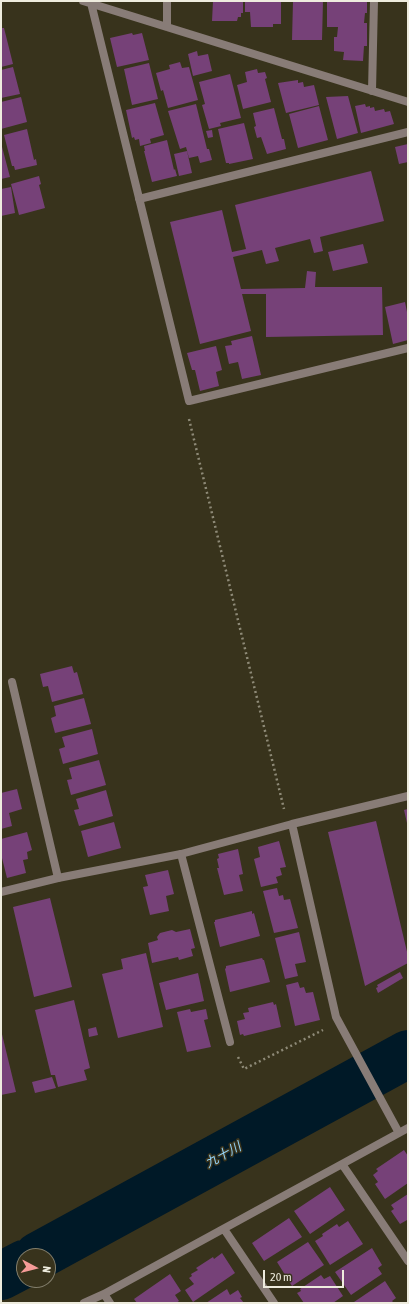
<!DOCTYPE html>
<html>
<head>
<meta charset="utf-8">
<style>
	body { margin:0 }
	#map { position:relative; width:409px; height:1304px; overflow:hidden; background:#38331c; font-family:"Asap Condensed",sans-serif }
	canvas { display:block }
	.frame { position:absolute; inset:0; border:2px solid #eeecde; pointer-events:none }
	.north { position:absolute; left:16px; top:1248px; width:40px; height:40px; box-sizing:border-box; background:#38331c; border:1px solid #817d6a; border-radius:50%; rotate:97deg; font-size:11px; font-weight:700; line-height:16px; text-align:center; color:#eeecde }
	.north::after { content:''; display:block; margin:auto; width:14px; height:18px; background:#f59b98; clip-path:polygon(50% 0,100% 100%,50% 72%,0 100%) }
	.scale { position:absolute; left:263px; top:1270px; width:81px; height:18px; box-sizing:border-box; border:2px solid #eeecde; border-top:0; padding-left:5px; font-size:12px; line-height:14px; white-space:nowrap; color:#eeecde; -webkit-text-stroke:3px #38331c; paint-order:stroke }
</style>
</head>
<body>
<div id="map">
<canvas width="409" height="1304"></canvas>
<div class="frame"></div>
<div class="north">N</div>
<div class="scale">20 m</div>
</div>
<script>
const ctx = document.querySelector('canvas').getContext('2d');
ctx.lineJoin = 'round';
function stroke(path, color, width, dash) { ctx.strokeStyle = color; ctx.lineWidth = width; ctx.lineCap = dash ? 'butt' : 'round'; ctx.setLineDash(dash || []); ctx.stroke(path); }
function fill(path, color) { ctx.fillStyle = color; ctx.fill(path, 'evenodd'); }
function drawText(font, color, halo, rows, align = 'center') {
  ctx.font = font + ' "Asap Condensed","Noto Sans JP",sans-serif'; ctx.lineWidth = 3; ctx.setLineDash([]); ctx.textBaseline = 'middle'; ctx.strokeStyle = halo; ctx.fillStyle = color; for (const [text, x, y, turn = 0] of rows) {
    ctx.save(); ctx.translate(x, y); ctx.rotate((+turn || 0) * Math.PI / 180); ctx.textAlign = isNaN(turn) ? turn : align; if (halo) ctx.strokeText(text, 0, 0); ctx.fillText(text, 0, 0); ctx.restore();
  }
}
stroke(new Path2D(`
	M38,1256L408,1054
	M1,1276L24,1264`), '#001927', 48);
fill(new Path2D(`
	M213,1H243V13H241V17H238L237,21H212Z
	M245,1H281V24H273V27H251L250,12H245Z
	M293,1H323L322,40H292Z
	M327,1H367V13H365L364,23H367V46H364L363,61L343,60L344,52L334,51V37H337L338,27H327Z
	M1,28H4L13,64L1,67Z
	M132,33L133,35L142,33L149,60L117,67L110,38Z
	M197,51L198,56L208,54L212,71L193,76L188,54Z
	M180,62L182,68L189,67L198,100L168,108L163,90L161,91L156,73L170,69L169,65Z
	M149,63L158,99L132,105L124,69Z
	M13,67L20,94L1,98V70Z
	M257,69L258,73L265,72L267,78L265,79L271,102L243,109L237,85L247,82L245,72Z
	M230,74L241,118L220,123L221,126L209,129L202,105L205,104L199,82Z
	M298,80V83L303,82L304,87L314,85L319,105L286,113L278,83Z
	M348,96L358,133L337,139L326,97Z
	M21,97L27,122L1,129V102Z
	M155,103L164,135L150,139L151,143L140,146L139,139L135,140L134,137L132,138L126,110Z
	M196,104L207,149H209L212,160L200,163L198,156L189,158L186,147L180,149L168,111Z
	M365,104L366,107L370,106V108L374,107L375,111L384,109L385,112L390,111L394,124L361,133L355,106Z
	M319,106L328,140L298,148L289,114Z
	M274,108L282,139H284L286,149L267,154L261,137L257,138L254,127L256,126L253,113Z
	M244,123L253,159L229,164V163H226L218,129Z
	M27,129L34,160L36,159L37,165L15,170L14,166H12L4,135Z
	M212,130L213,137L208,138L206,131Z
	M167,140L174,170L175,169L177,176L152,182L144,151H145L144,146Z
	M1,143L10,177L1,179Z
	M408,144V162L399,164L395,147Z
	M187,151L192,173L179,176L174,154Z
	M371,171L384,221L320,237L323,251L314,253L310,239L275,248L279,261L266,264L262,250L233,257L241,289L305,288L307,271L316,272L315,287H382L383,335L266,337V294H242L251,331L200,344L170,222L222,210L232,252L246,249L235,205Z
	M39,176L41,184L39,185L45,208L19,215L11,184Z
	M11,187L15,213L1,216V189Z
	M363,244L368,263L333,271L328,252Z
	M405,302L408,317V340L393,344L385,307Z
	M252,336L261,375L242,379L238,362L229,364L225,346L232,345L231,341Z
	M216,346L222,370L216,372L219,386L200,391L195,370H192L187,353Z
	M72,666L74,673L77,672L83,694L52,702L48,686L43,687L40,674Z
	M84,698L91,724L55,733L51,718L56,716L54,706Z
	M92,729L98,754L63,764L59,749L65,747L62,737Z
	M99,760L106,785L71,795L67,780L72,779L69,768Z
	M17,789L22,809L9,813L12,826L1,829V793Z
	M106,790L113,816L79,826L74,810L79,809L76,799Z
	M408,809V823H407L404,810Z
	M376,821L408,956V963L365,986L328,832Z
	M114,822L121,848L88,857L81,831Z
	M27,832L32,850L27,852L28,859L23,860L26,873L7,878L1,854V839Z
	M279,841L286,867L280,868L282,875L276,877L278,883L261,887L254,859L260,857L258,847Z
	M238,849L243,874L239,875L243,891L224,895L217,868H219L217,859L219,858L218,854Z
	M168,870L174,894L166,896L169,911L150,915L143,887L148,886L145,875Z
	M277,888L279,896L283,895L284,900L290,899L298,928L274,933L263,891Z
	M50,898L72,987L34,997L13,907Z
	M252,911V914L254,913L260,936L220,947L214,922H215V920Z
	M190,929L195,948L191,949L193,956L179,960L178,957L152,963L148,943L158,940L157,937L160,933L172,930L176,932Z
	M299,932L306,962L295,964L298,976L285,979L275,938Z
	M146,953L163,1027L118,1038L102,974L123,969L121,959Z
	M262,958L263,960H264L270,982L230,992L225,969L226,968V966Z
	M400,972L403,978L378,993L376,988L378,987L377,985Z
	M198,973L204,1001L166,1010L159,983Z
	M298,982L300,988L304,987L306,993L313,992L320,1020L295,1026L286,985Z
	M74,1000L90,1068L84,1070L87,1080L58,1087L55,1075H51L35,1010Z
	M273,1002L274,1005L276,1004L281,1027L244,1036L243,1034L240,1035L237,1021L245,1019L243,1013L249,1012L248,1008Z
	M190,1009L191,1012L206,1009L208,1019L204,1020L211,1047L187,1052L177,1012Z
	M96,1027L98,1035L89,1037L88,1029Z
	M1,1030L16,1092L1,1095Z
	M52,1077L56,1088L35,1093L32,1082Z
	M404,1150L408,1156V1183L385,1199L375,1184L378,1182L373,1175L378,1171L376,1169Z
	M330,1187L345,1210L310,1234L294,1211Z
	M408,1194V1222L407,1220L400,1224L391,1211L394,1209L391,1205Z
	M289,1218L302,1237L264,1261L252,1243Z
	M348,1221L363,1244L330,1265L315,1241L323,1236L322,1234L337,1224L339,1227Z
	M308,1242L324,1265L292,1286L277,1262Z
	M372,1248L382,1265L378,1268L382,1274L351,1295L335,1272Z
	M222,1253L235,1273L193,1302L185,1290L194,1284L189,1278L192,1276L191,1274L198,1270L196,1268L213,1257L214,1259Z
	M170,1274L181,1291L175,1295L179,1301L176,1303H137L134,1299Z
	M321,1275L324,1279L330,1276L343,1296L333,1303H304L297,1293L301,1291L300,1289Z
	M385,1281L396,1298L392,1301L394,1303H355L354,1302Z
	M227,1289L230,1295L238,1290L242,1297L240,1298L244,1303H206Z`), '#764178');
stroke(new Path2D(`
	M189,419L284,809
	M238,1057L244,1069L323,1030`), '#8e8a77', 2.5, [2, 3]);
stroke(new Path2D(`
	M12,682L58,878
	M181,854L230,1042`), '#887c77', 8);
stroke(new Path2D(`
	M83,1L408,102
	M91,3L189,401L408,348
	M167,27V1
	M372,91L374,1
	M139,199L408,132
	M292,824L336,1017L399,1133
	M1,892L58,878L181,854L292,824L408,796
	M342,1164L408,1261
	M224,1229L274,1303
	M104,1294L110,1303
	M84,1303L104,1294L408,1128`), '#887c77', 8);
drawText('italic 13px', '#92d1f6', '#38331c', [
	["九十川",223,1155,-29]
]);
</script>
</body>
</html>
